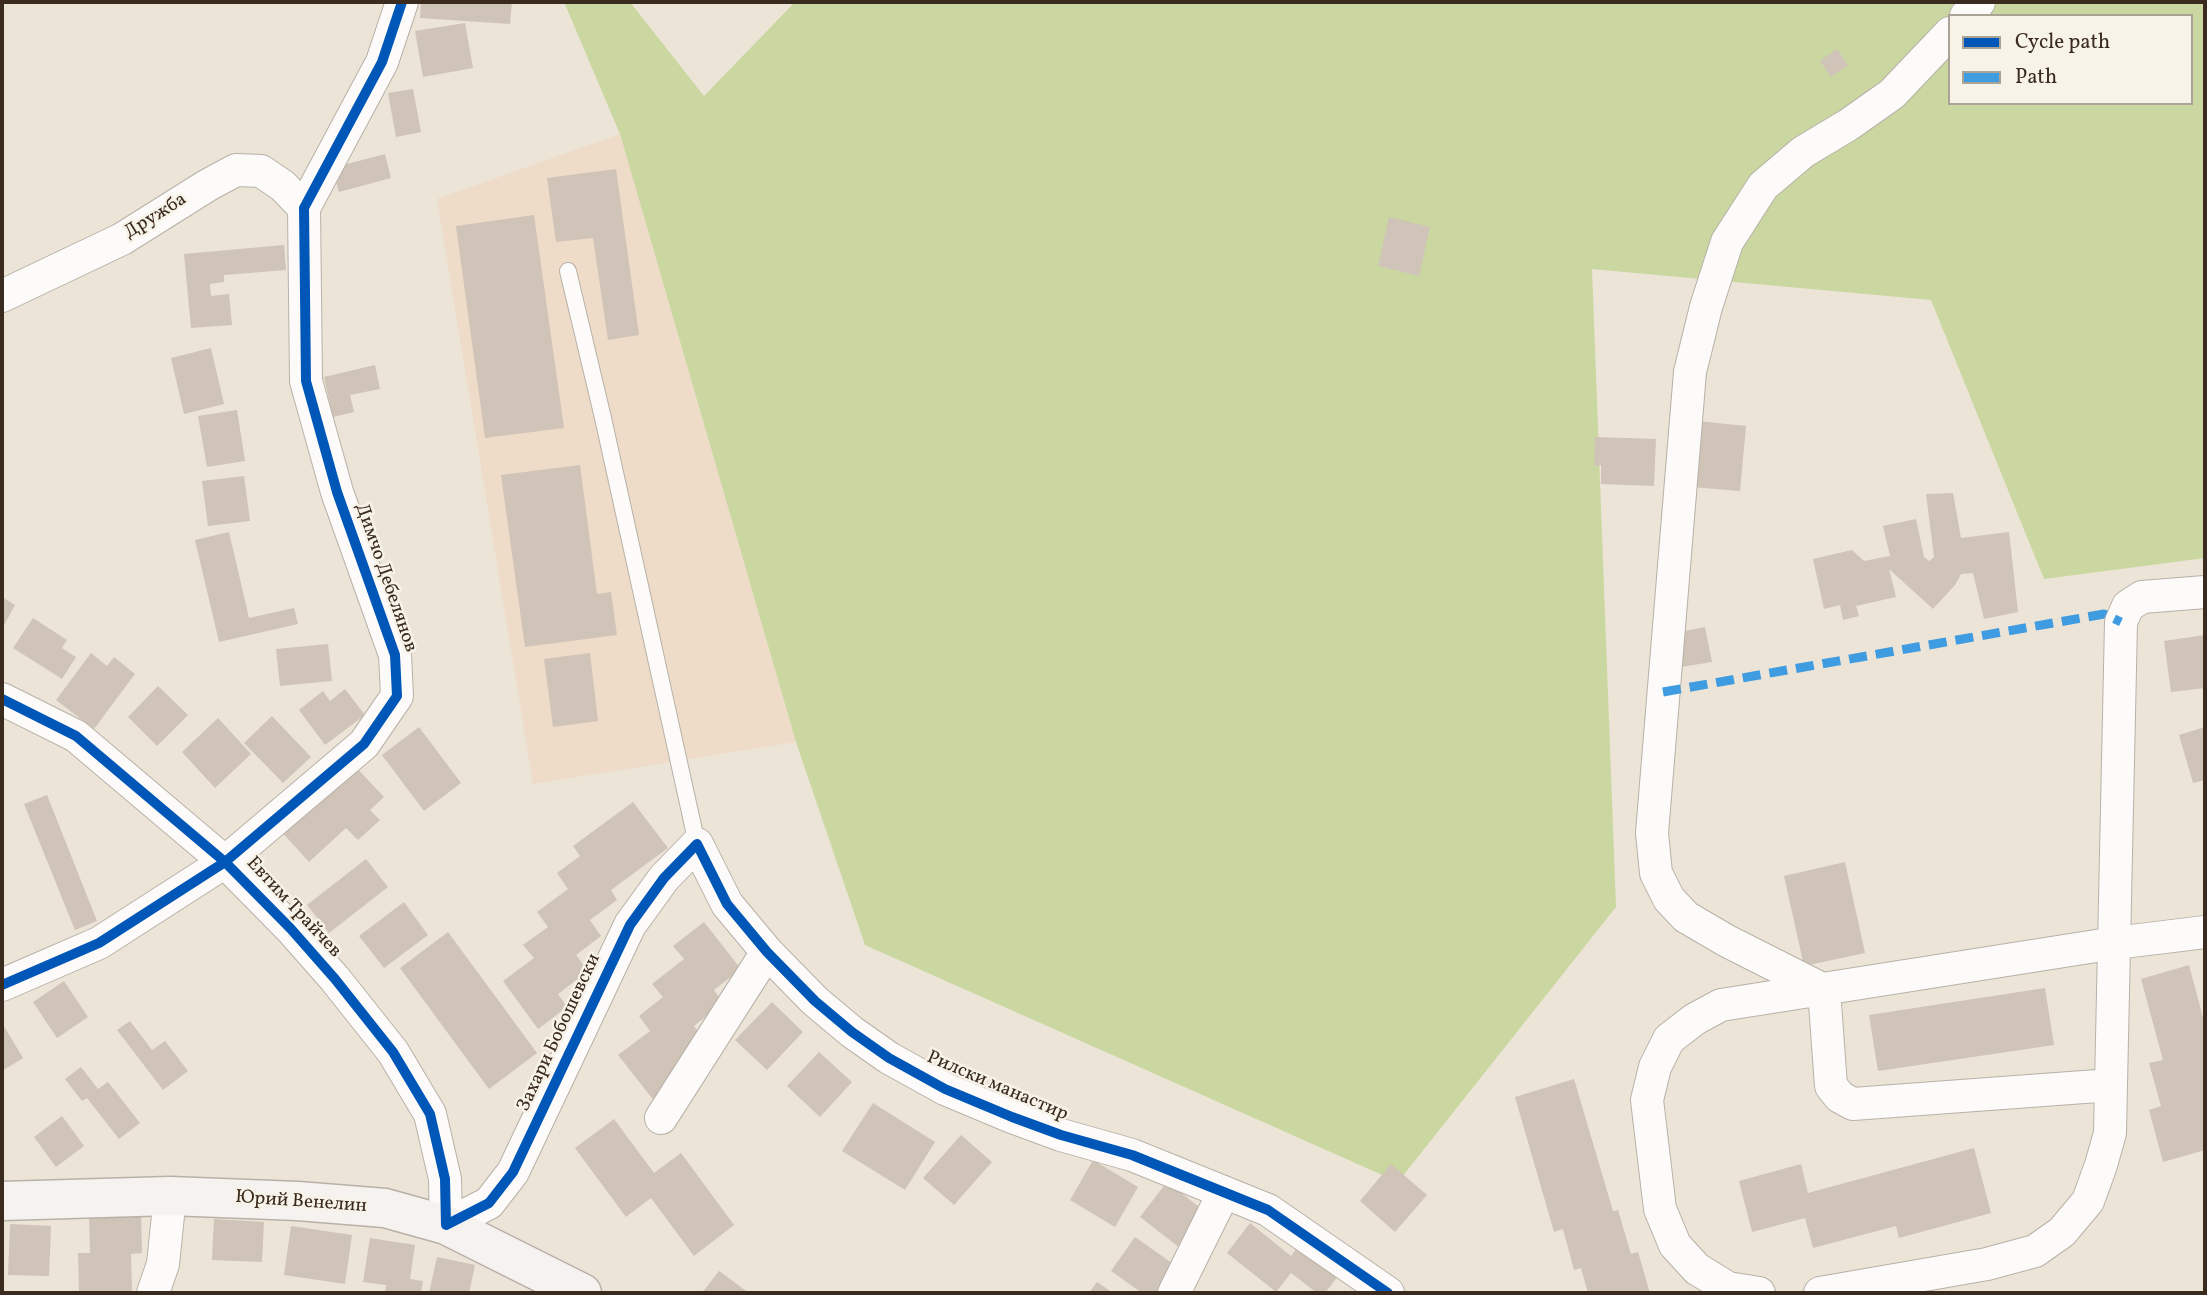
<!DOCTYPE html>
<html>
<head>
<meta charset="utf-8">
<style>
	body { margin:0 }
	#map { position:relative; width:2207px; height:1295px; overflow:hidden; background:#ece4d7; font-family:Vollkorn,serif }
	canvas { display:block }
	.frame { position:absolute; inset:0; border:4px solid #3b2a1e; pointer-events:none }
	.legend { position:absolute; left:1948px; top:14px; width:245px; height:91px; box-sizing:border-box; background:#f7f3e8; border:2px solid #aca397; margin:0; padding:9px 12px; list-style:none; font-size:21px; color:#3b2a1e }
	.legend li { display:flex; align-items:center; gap:14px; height:35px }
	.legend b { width:35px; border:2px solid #aca397 }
</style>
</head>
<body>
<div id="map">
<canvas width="2207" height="1295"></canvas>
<div class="frame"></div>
<ul class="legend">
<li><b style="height:9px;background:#0057b8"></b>Cycle path</li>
<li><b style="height:9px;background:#3f9ce0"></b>Path</li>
</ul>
</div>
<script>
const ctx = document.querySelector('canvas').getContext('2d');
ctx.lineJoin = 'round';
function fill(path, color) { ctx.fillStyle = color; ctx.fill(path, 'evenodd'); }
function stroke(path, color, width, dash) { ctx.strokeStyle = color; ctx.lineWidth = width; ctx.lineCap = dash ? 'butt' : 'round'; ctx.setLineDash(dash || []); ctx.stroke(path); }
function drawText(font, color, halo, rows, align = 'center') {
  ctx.font = font + ' Vollkorn,serif'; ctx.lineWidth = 5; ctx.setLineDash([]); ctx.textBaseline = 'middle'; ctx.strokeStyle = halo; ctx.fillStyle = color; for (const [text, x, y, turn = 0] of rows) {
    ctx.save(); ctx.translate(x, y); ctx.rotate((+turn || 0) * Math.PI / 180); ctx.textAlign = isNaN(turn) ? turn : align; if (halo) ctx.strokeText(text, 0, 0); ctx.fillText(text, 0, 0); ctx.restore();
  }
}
fill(new Path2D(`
	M620,134L796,742L533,784L437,199Z`), '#eedcc8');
fill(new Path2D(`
	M564,2H630L704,96L795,2H2205V558L2044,579L1931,300L1592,269L1616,907L1398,1182L865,945L796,742L620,134ZM1950,16H2191V103H1950Z`), '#cad7a0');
fill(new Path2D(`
	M421,2H512L510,24L420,18Z
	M465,23L473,68L423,77L415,31Z
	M1837,49L1848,65L1831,77L1820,61Z
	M413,89L421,132L396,137L388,93Z
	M385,154L391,178L339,192L332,168Z
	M616,169L639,335L608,340L593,238L556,242L547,178Z
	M534,215L564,428L485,438L456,226Z
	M1389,217L1430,227L1419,276L1378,266Z
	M284,245L286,270L224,275V282L210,284L211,296L229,294L232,325L191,328L184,254Z
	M211,348L224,404L184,414L171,358Z
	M375,365L380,389L350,395L354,412L333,417L324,377Z
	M237,410L245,461L207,467L198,416Z
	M1698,421L1746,426L1740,491L1692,487Z
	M1595,437L1656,439L1654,486L1601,484V465L1594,466Z
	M580,465L597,594L611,592L617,635L525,647L501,475Z
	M244,476L250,521L208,526L202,481Z
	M1953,493L1961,538L2009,532L2018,612L1984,619L1973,573L1961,574L1955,585L1933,609L1889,569L1896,597L1856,606L1859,616L1843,620L1840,605L1824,609L1813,559L1852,550L1864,561L1890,556L1883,526L1916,519L1924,557L1929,561L1934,557L1926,494Z
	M229,532L249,618L294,608L298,624L219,642L195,540Z
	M2,597L15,605L2,629Z
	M33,618L67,640L62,648L76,657L62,679L13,648Z
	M1705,627L1712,662L1681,667L1675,633Z
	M2205,635V688L2171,692L2164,641Z
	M328,644L332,681L280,686L276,649Z
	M91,653L107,666L114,657L135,674L94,729L56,700Z
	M590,653L598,721L553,727L544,659Z
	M158,686L188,715L157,746L128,717Z
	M345,689L365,715L325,745L299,710L323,691L330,701Z
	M272,716L311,757L283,783L244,743Z
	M218,718L251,754L215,788L182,752Z
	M419,727L461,783L424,811L382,755Z
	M2205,727V780L2193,783L2179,735Z
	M352,763L384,797L370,810L380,820L358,840L346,828L309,862L280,830Z
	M47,795L97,921L75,930L24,804Z
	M633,802L668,848L611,890L617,900L590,920L601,936L576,955L588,971L558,994L567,1007L538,1029L503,981L534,958L523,945L548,927L537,912L568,889L557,873L580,856L573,846Z
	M366,859L388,887L329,933L307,905Z
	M1845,862L1865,953L1804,966L1784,876Z
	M404,902L428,935L384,968L359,936Z
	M704,922L741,969L714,990L723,1003L694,1026L706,1042L674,1066L685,1080L655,1102L618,1055L650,1031L639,1016L663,997L652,984L684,959L673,946Z
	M448,932L537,1053L489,1089L400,968Z
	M2189,965L2205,1025V1150L2163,1162L2149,1110L2161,1106L2149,1063L2163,1060L2141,979Z
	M64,981L88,1017L57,1038L33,1002Z
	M2045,988L2054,1045L1878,1071L1869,1015Z
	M772,1002L803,1032L767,1070L735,1040Z
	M130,1021L152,1050L165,1041L188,1071L163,1090L117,1030Z
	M2,1023L23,1058L2,1071Z
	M819,1052L852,1082L820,1117L787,1086Z
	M81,1067L98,1089L108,1082L140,1123L119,1139L87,1098L82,1101L65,1079Z
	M1574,1079L1613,1211L1618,1210L1631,1254L1638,1252L1650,1293H1588L1581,1268L1574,1270L1563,1229L1554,1232L1515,1097Z
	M873,1103L935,1142L905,1190L842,1151Z
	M62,1116L84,1146L56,1167L34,1137Z
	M614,1119L654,1173L681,1153L734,1225L694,1256L651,1198L626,1217L575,1148Z
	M961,1135L992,1162L954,1205L923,1178Z
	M1974,1148L1991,1213L1899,1238L1896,1226L1813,1248L1805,1218L1752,1232L1739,1181L1801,1164L1808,1193Z
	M1093,1160L1138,1187L1115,1227L1070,1200Z
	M1391,1164L1427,1195L1395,1232L1360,1201Z
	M1167,1182L1207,1213L1180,1248L1140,1217Z
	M141,1214L142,1253L131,1254L132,1292L79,1293L78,1253H90L89,1215Z
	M214,1219L264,1222L262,1262L212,1260Z
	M1250,1223L1291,1256L1299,1245L1338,1276L1325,1293H1317L1291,1273L1276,1292L1227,1253Z
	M10,1224L51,1226L49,1276L8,1275Z
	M291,1226L352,1235L345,1284L284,1275Z
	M1135,1237L1179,1268L1162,1293H1142L1111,1271Z
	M370,1238L415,1245L410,1279L423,1281L421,1293H385L386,1285L363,1282Z
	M437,1257L475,1265L469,1293H429Z
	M719,1271L749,1293H702Z
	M1097,1282L1113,1293H1089Z`), '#d0c3b7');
const lane = new Path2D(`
	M568,271L603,418L697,844`);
const street = new Path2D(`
	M1966,16L1979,2
	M2,296L122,239L208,185L236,170L261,171L283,186L304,208
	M2,699L76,736L225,862L291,929L335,979L393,1052L430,1114L445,1179L446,1225L489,1203L513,1172L630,925L664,878L697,844L727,904L767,952L815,1001L852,1032L889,1058L945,1089L1012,1117L1061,1135L1132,1155L1268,1210L1388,1293
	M2,985L99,943L225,862L364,744L397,696L395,655L337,492L306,381L304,208L382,62L402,2
	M1824,990L1727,941L1686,917L1669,899L1656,873L1652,833L1690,372L1706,307L1727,242L1763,186L1803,152L1848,125L1892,94L1950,33
	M2111,1085L2121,622L2128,606L2142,597L2205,592
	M661,1118L767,952
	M153,1293L163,1264L170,1196
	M1174,1293L1224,1192
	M1759,1293L1728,1288L1697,1269L1675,1245L1660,1209L1647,1100L1655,1067L1669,1039L1695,1019L1721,1005L2115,943L2205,932
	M1820,1293L1987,1264L2035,1251L2062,1232L2088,1201L2101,1165L2110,1133L2111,1085L1853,1104L1840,1097L1831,1086L1824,990`);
const secondary = new Path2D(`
	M2,1201L170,1196L298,1201L385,1208L446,1225L582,1293`);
stroke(lane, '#b8b1a8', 18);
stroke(street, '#b8b1a8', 34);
stroke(secondary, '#b8b1a8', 41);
stroke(lane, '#fcfbf9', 16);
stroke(street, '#fcfbf9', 32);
stroke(secondary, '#f6f2ef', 38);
stroke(new Path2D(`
	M1663,692L2104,614L2121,622`), '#3f9ce0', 9, [18, 9]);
stroke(new Path2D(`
	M2,699L76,736L225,862L291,929L335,979L393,1052L430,1114L445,1179L446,1225L489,1203L513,1172L630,925L664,878L697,844L727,904L767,952L815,1001L852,1032L889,1058L945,1089L1012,1117L1061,1135L1132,1155L1268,1210L1388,1293
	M2,985L99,943L225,862L364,744L397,696L395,655L337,492L306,381L304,208L382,62L402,2`), '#0057b8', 10);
drawText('19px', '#3b2a1e', '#f7f3e8', [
	["Дружба",156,217,-32],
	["Димчо Дебелянов",385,578,71],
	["Евтим Трайчев",293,908,47],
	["Захари Бобошевски",560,1033,-65],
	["Рилски манастир",997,1087,23],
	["Юрий Венелин",301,1203,4]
]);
</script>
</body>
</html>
